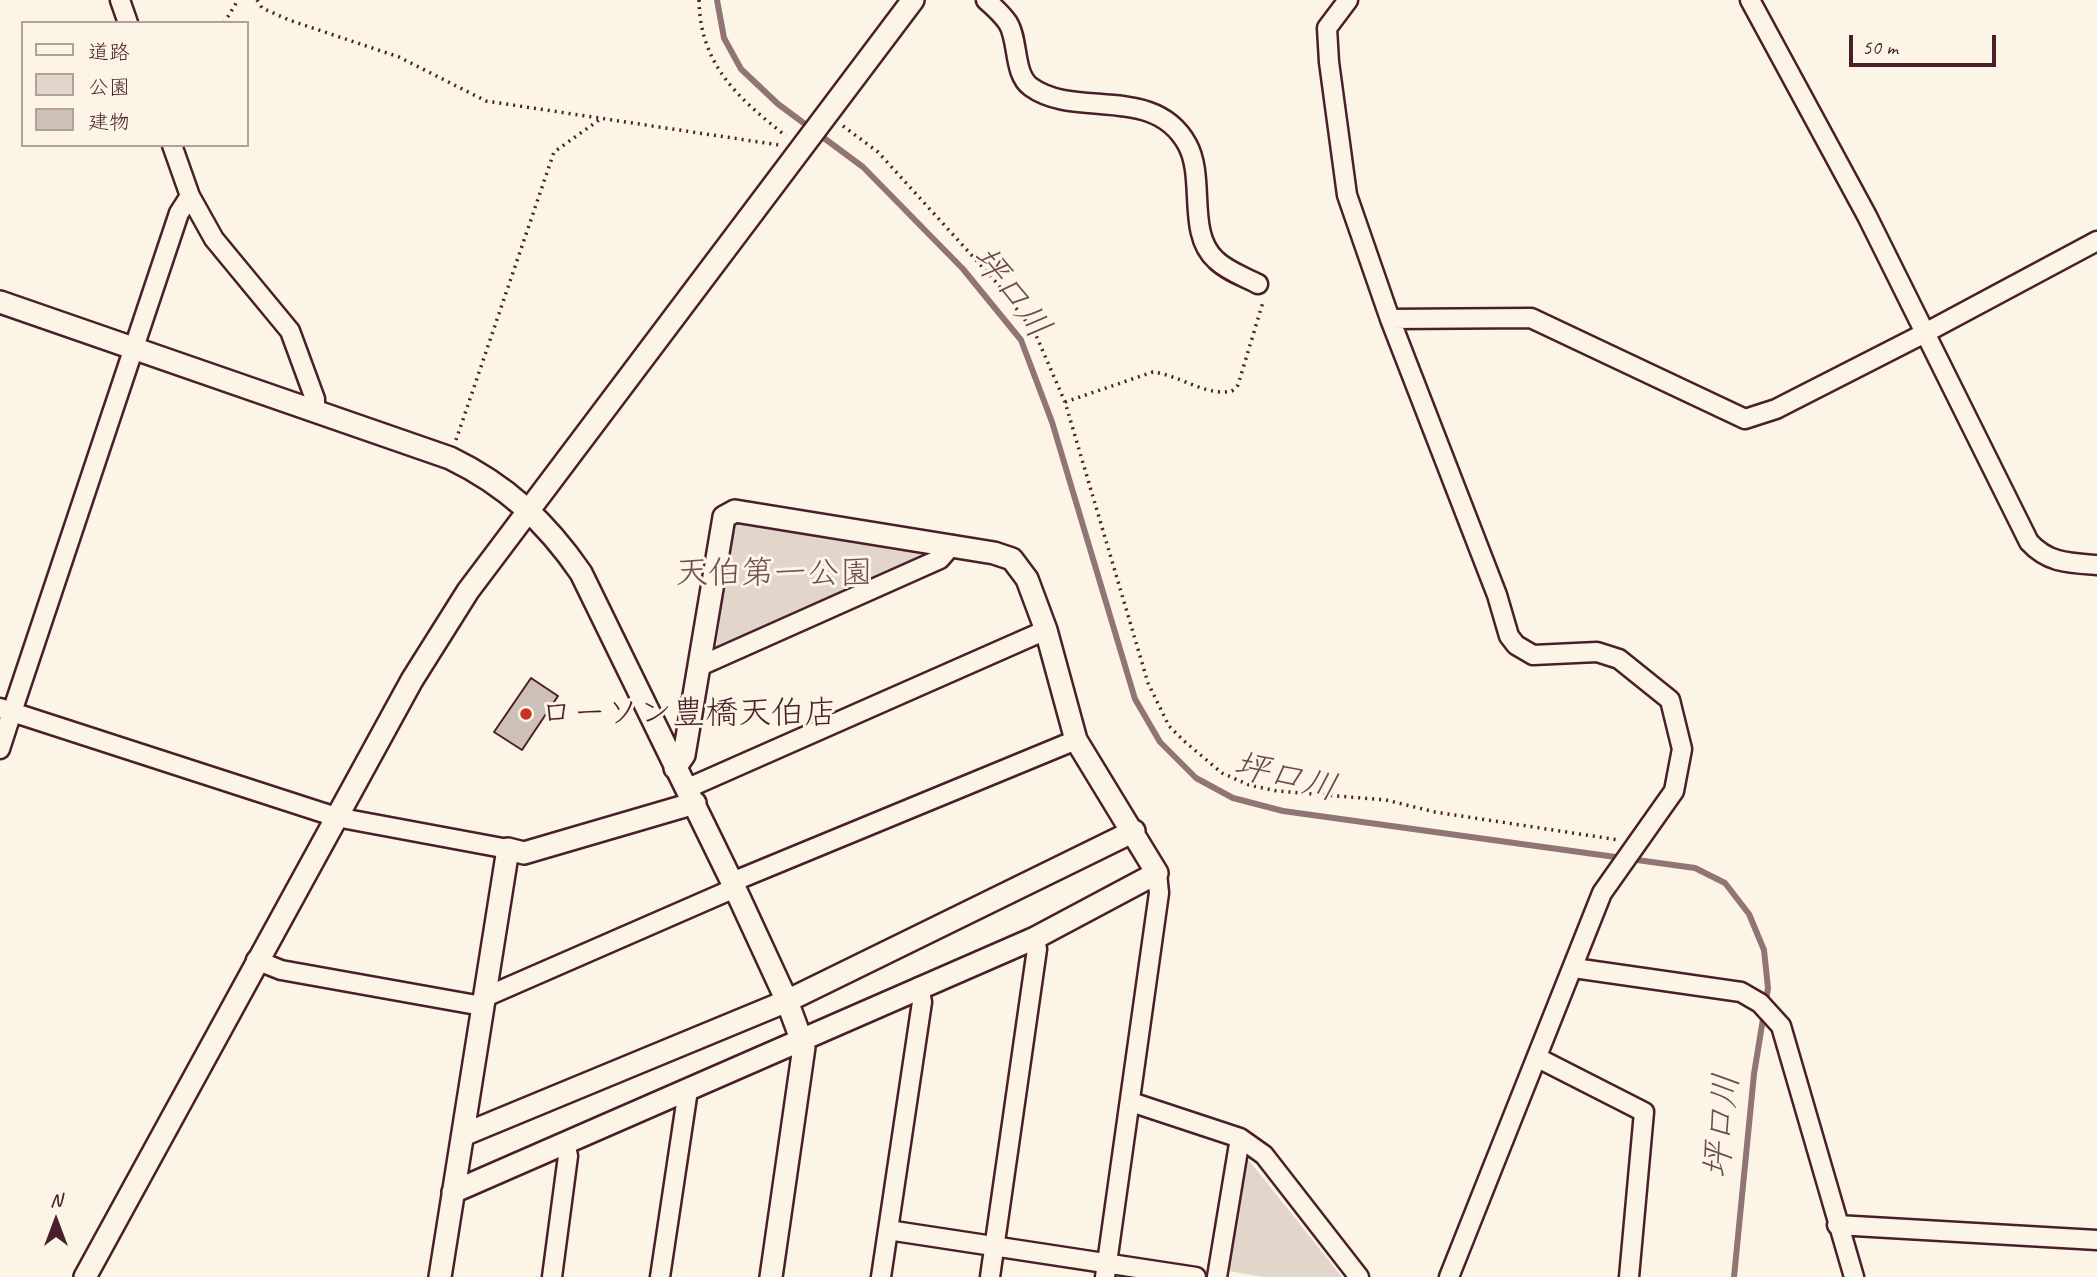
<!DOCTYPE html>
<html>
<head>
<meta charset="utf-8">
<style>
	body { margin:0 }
	#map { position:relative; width:2097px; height:1277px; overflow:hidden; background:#fcf5e5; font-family:Caveat,"Klee One",sans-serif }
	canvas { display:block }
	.legend { position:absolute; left:21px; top:21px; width:228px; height:126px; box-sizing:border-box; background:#fcf5e5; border:2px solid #b59f9b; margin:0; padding:9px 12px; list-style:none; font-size:21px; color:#4a1f2b }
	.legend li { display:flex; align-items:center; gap:14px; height:35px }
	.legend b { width:35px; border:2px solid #b59f9b }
	.north { position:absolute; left:21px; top:1186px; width:70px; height:70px; -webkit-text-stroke:5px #fcf5e5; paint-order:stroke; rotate:0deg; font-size:19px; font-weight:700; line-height:28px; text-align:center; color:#4a1f2b }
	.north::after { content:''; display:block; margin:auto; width:24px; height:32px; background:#4a1f2b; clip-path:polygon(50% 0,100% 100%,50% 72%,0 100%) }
	.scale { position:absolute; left:1849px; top:35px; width:147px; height:32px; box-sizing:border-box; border:4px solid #4a1f2b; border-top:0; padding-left:9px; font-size:21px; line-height:24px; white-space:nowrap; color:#4a1f2b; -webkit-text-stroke:5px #fcf5e5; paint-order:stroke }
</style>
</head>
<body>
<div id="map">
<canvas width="2097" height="1277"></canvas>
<ul class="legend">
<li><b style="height:9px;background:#fcf5e5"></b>道路</li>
<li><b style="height:19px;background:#e2d5ca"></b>公園</li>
<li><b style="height:19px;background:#cfc0b7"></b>建物</li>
</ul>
<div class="north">N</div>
<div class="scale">50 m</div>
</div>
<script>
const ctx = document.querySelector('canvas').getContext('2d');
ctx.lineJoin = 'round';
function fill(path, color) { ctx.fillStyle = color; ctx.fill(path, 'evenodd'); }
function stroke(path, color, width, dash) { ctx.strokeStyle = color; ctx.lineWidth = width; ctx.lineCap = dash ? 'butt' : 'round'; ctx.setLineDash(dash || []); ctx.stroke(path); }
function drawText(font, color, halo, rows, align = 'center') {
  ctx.font = font + ' Caveat,"Klee One",sans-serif'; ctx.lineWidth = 6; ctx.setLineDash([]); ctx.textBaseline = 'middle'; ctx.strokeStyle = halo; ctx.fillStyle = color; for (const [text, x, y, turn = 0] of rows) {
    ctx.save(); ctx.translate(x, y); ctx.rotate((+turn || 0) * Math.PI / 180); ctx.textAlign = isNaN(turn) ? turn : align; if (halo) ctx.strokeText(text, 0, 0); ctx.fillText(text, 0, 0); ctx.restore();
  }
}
fill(new Path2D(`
	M734,523L929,553L716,648Z
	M1247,1158L1342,1277H1264L1229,1271Z`), '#e2d5ca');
stroke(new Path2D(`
	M717,0L724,38L741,69L778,104L863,167L963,269L1021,340L1052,422L1135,699L1160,742L1196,778L1233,798L1283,811L1695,868L1725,883L1749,914L1764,950L1768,988L1754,1074L1734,1277`), '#917474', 6);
const building = new Path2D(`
	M531,678L558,696L522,750L494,732Z`);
fill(building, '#cfc0b7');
stroke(building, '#4a1f2b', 2);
const minor = new Path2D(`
	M120,0L128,23
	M986,0C994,7 1002,14 1008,23C1019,41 1013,74 1031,87C1075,119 1154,84 1187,144C1206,178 1186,233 1216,260C1227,271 1245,277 1258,284
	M1348,0L1327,28L1329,62L1347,195L1390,319L1497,595L1509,636L1516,645L1533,655L1597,652L1619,659L1670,700L1682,749L1674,791L1602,893L1449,1277
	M1750,0L1867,216L2029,542C2048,563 2069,563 2097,565
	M172,145L190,196L179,213L12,712L336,817L508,849
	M190,196L214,239L290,331L315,399V411
	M1390,319L1531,318L1745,419L1776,409L1925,333L2097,241
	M700,666L940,559L952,545
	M0,708L12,712L0,749
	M688,788L1046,630
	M732,882L1076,740
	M256,960L281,970L482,1006
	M1574,968L1741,992L1760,1003L1781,1026L1854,1277
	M483,998L735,888
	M1538,1058L1644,1112L1629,1277
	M1131,1102L1240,1138L1264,1155L1359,1277
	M1837,1225L2097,1240
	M888,1230L1196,1277
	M552,1277L568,1156L565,1143
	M660,1277L688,1090
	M881,1277L922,1002L919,987
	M990,1277L1037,949L1035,938
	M1105,1277L1159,893L1157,873
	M1217,1277L1240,1138`);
const tertiary = new Path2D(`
	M0,302L450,458C506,485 546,522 581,573L732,882L787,1001L804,1047L771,1277
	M463,1135L787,1001L1134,831
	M453,1192L1035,938L1157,873L1076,740L1046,630L1027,579L1012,559L994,553L735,511L724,517L684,755L675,768
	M85,1277L412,680L468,591L913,0
	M440,1277L508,849L524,853L695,803`);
stroke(minor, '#4a1f2b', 23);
stroke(tertiary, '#4a1f2b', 26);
stroke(new Path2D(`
	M257,0L262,8L289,20L399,57L486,101L779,145
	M699,0C700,65 738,98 786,136
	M224,23L238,0
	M843,126L878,152L996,282L1035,333L1065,402L1148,683L1169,726L1184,741L1222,773L1249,785L1277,791L1386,800L1435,812L1619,840
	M1065,402L1153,372C1179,375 1207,397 1232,391L1238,385L1263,302
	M456,440L554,152L599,120`), '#4a1f2b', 3.5, [2, 5]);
stroke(minor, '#fcf5e5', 18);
stroke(tertiary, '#fcf5e5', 21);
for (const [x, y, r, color] of [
	[526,714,7,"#c8321e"]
]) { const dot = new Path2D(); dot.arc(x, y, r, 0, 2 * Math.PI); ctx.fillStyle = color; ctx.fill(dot); stroke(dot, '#fcf5e5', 2.5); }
drawText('33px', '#704c53', '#fcf5e5', [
	["天伯第一公園",774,574]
]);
drawText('33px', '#4a1f2b', '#fcf5e5', [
	["ローソン豊橋天伯店",540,714]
], 'left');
drawText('italic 35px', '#6d4950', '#fcf5e5', [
	["坪口川",1010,293,53],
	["坪口川",1285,778,14],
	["坪口川",1723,1126,-84]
]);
</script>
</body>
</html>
